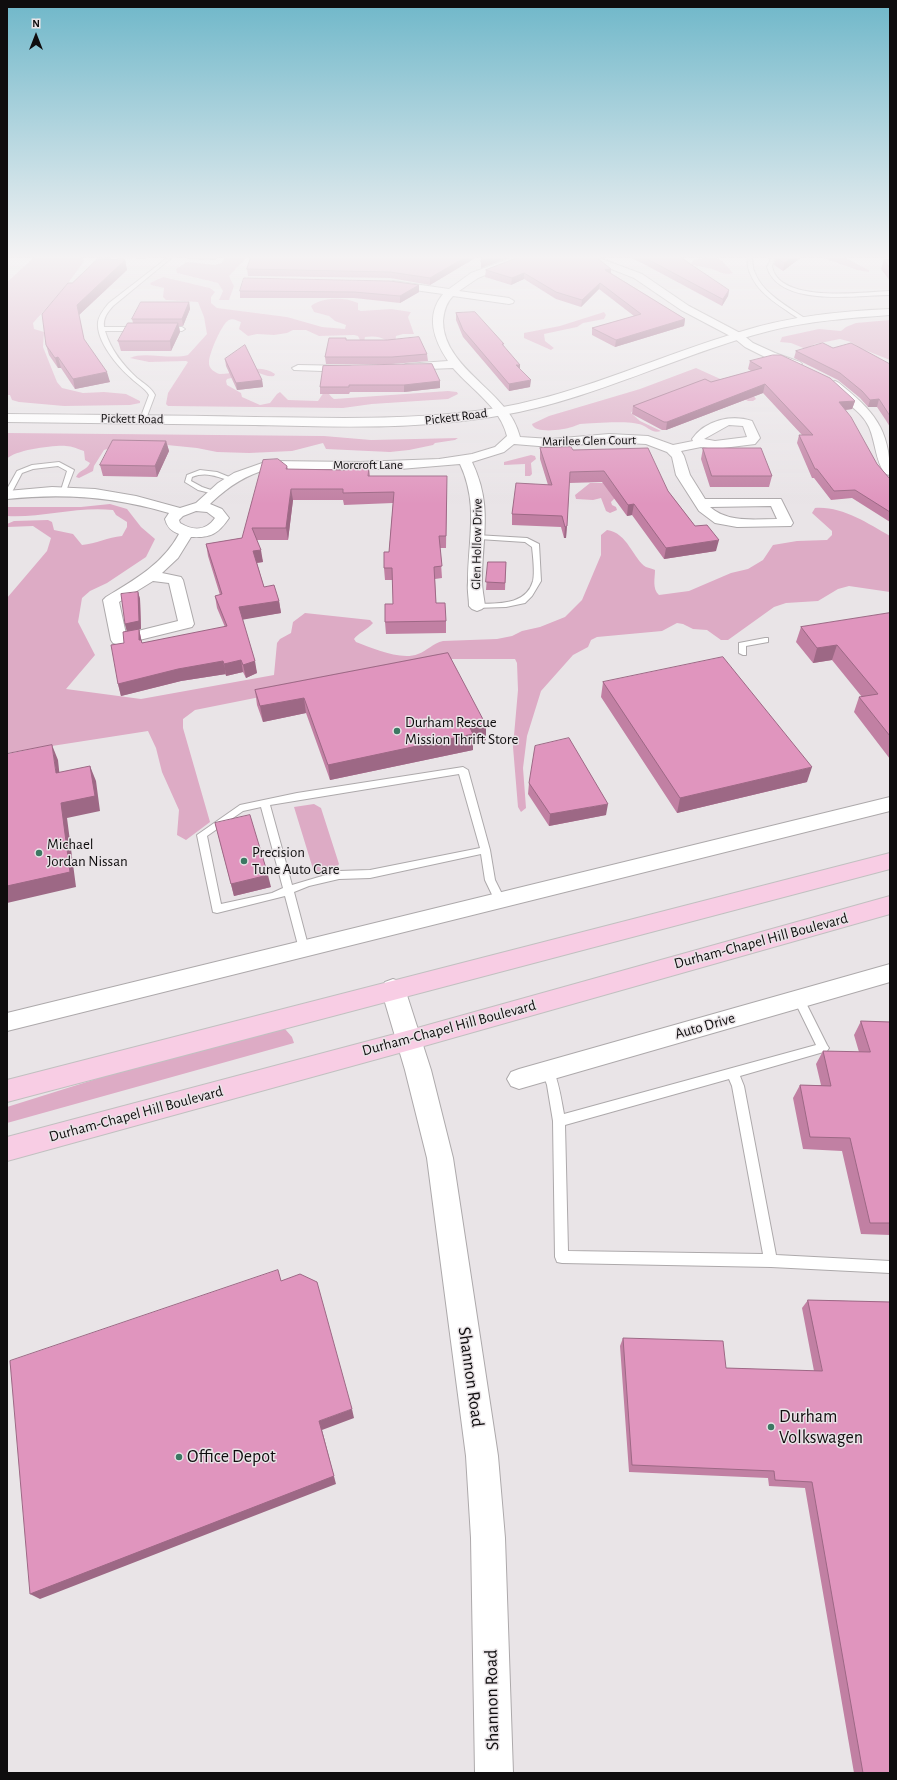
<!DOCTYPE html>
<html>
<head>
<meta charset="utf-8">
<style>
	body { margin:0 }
	#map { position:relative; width:897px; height:1780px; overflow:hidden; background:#e9e4e7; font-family:"Alegreya Sans",sans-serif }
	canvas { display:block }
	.frame { position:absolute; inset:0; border:8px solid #0f0d0e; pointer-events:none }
	.north { position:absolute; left:16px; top:16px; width:40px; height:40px; -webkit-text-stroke:3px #e9e4e7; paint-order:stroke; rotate:0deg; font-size:11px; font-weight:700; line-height:16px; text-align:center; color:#0f0d0e }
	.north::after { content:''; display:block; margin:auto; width:14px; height:18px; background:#0f0d0e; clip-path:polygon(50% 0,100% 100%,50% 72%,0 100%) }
</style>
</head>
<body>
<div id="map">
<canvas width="897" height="1780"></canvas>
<div class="frame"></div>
<div class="north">N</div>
</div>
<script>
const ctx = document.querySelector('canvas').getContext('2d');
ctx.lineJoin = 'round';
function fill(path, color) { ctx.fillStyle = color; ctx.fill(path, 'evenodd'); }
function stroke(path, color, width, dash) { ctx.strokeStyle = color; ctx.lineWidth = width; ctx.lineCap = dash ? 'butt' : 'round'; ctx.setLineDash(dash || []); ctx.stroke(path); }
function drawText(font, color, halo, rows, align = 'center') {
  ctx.font = font + ' "Alegreya Sans",sans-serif'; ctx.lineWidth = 3; ctx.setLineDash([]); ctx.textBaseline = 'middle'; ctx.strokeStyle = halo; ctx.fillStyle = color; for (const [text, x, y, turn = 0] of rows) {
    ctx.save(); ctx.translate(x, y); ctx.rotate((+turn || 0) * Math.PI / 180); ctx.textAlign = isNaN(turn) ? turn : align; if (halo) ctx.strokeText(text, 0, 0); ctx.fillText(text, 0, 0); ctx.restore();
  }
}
fill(new Path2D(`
	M37,255H79L84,261L66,286L33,323L34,329L44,332L43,347L57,382L62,388L83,393L104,392L126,394L140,401V403L130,405L64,406L19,402L12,400L10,395H7V282Z
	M93,255H150L146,259L117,258Z
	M226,255H249L229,276L234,286L229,300H219L223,291L218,283L177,273L176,269L187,262L215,265L222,263Z
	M822,255H838L869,270V272L857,270L824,258Z
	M713,256L722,261L733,273C723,276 718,270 708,268C703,267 697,266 692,265L691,263L694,260Z
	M163,277L210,288L215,292L211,297V303L217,308L287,317L322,327L345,329L346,325L335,321L329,316L314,312L311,306C322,297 345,297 358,303V310L361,311L391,309L411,312L408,317L414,334H403L396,336L395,343C390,343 390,342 386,340C379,336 372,336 365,337L364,342L360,340L358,336L354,335L319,336L306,330H293L287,333L274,335L257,334L248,336L239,329L241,322C237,321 233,318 229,320C222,323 209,354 209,362C208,368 215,373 220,374C238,374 259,362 275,374L274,376C268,377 265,375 259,373C249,371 237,377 227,379L226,381L227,385L241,393L242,397L260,405L270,403L277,394L280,392L288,400L318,401L324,392L321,378L323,375C325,385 326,393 334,399L448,391L457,392L458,394L448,399L372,404L343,408L168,406L166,404L168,393L188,362L186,361L149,362L130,358C143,351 171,360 188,355L207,334L204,317L198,302L166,300L163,297L164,288L151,285L150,283Z
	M604,312L606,315L604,319L583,323L577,327L544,334L545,341L554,348L551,350L524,338V333L560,326Z
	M890,320V360L860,348L851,342L840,339L815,344L806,349L791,343L780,342L782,337L819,329L841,331L846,327L856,323Z
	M696,368L747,391L753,395L756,399L753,401H748L731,391L633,410L631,413L640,421L661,431C653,434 649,428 642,425C630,420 594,423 580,424C577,425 575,426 572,427C563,430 534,434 532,424L549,416L640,389Z
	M7,433L324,436L371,440L458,438L455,440L435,443L433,445L409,450L390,452L326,449L323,443L292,451L249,453L217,452L197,448L157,444L114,447L104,450L94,466L93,471L79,478L76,477C79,470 87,470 90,463L85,460L84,451C78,449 72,446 66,446C54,445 15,450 7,459V466Z
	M531,455L535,456L536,459L531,463L532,474L530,476H525V464L504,465V462Z
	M590,483H611L615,498L611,502L612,505L616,507L617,510L610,513L606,511L601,498L593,500L576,499L575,495Z
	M110,504L127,509L141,527L155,539L146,557L107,583L90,591L82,598L78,622L95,655L66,689L141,699L274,675L277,643L280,639L291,633L293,622L305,613L370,620L373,623C367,630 357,634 354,639L356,642C372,648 401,661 418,654C427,651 433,643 443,641L497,639L512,636L522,631L540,627L565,617L582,600L601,555V535L607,530C627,532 634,560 646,567C649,568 653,569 655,570C655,578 652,589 659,595L689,591L731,573L748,569L763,560L773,545L797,541L827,540L832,535V531L812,513L815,508C842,506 867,523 890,536V592L849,586L838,589L818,601L786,603L774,607L728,640H721L707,630L693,629L683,624L677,623L662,631L597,637L591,640L588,647L573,655L541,691L527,736L523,768L526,808L521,812L518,807L513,747L518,690L517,663L515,659H450L195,710L183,719V728L210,822L186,840L177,835L179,810L162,772L156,748L148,731L7,753V598L47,551L51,538L33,526L7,527V524L14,521L48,520L52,522L54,530L73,534L82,545C96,544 108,537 122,536L127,527V522L116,515L113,510C78,506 42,518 7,516V507H81Z
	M314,804L321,808L339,864L335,869L320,872L313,869L294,807Z
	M285,1029L292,1037L294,1043L7,1123V1107L128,1069Z`), '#ddabc5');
const service = new Path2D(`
	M171,255H175L113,306C107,313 103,318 104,327H138L141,329L138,331H105C111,350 122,364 137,378C143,383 151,387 155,395L146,419L143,421L140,419L149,395C145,388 137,384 131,378C118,367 96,341 98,322C99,315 104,309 109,303Z
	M747,255H751C753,261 752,268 755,273C763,294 789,307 806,319V321H802C784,308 758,295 750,273C747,268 748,261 747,255Z
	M766,255H770L775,259L772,266C778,304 863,292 890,291V295C858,295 779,308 767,267L771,259Z
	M166,327H182L185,329L182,331L164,330V328Z
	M59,462L74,470L66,491L61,490L67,471L58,466L33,469L22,473L11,494L7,496V489L17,471L32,465Z
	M200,470L217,472L234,479L231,481C217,477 207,471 192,477L191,481L202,487L217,492L214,494L198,490L185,482L187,475Z
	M476,535L527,538L539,544L541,581L532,596L525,603L506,607L474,608L473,606L477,604C497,603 526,606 533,581C535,573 533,556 532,547L525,542L479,539L475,537Z
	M765,638H768V642L746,646V655H743L739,653V643Z
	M463,767L468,770L490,850L495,880L505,900L504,903H496L485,880L481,854L370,878L339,879L309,886L294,892L309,949L308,952H300L299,949L285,896L217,913L213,912L197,835L240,805L297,793ZM459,774L480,848L370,870L339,871L292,885L270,805ZM261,807L283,888L272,893L221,904L207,836L243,811Z
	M799,996L803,997L827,1045L829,1048L827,1051L740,1076L744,1086L776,1255L890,1261V1273L771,1267L562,1263L557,1262L555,1257L553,1121L547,1085L542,1071L544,1067L548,1066L552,1067C559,1082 561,1098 564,1114L816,1045L794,1000L795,997ZM729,1079L732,1086L763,1254L568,1251L565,1125Z`);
const minor = new Path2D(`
	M519,255H532L530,257L478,278L459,291L509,298L514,301L513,303L509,304L453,296C446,303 444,311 443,321C443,358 483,381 504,407C512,416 517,426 520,437L551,439L609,434L648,436L673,445L693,441L692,439C705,420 732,414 752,421L760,438L755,444L715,449L701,447L681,451L684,456L690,475L705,499H781L793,523L791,526L737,527L715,523L699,511L676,475L672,457L667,452L646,444L609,442L551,447L514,444L504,452L472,462C493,506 482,536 482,581C482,589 484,598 485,606L482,609L477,611L472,609L469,606C469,598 467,590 468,582C468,539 479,505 460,464L400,469H268C246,475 229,486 212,502L210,504L222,509L229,518C218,534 211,538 191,537L178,558L162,573L181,577L183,580L194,624L192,627L119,645L113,643L111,640L103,600L106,597C134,580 163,564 179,534C171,531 167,527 165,519L169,513C114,497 65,493 7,499V491L52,487L95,489L136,496L180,508L196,503L218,483L234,473L268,461L360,462L439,459L472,454L495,447L507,436C500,407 472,390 453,368L406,370L400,367L406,364L448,361C434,340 425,316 443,294L393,287L388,284L393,281L449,289L471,273ZM729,425L743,426L747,437L715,441L704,439ZM771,506L777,519C754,519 728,523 710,507ZM196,511L207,512L215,518C206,531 193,531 180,523L179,520L183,516ZM153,581L169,583L178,621L126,634L119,602Z
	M579,255H591L642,274L689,306L742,334L753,343L775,353L800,362L802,364L796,367L767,358L745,347L734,338L681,310L634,278L581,257Z
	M298,365L350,366L356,369L350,372L294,370L292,368Z
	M835,381L839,383C873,411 890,428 890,475L885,474C875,460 876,443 869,427C861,409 840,401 829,385L831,383Z
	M890,797V811L7,1031V1013Z
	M890,964V982L519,1089L511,1086L507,1079L511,1072L519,1069Z`);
const tertiary = new Path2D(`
	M890,309V315C849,318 809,321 769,331C679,354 595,399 503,415C421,430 338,427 255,425C172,424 90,423 7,422V414C90,415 172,415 255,417C338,418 421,421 503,407C586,392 663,354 743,331C791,316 840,311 890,309Z
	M393,979L401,982L405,989L431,1070L453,1158L498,1456L505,1538L513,1773H475L471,1538L466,1456L427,1158L405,1070L381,989L385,982Z`);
const primary = new Path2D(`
	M890,853V869L7,1102V1080Z
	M890,896V914L410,1050L7,1161V1137L410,1030Z`);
stroke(service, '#ada9ab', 2);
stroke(minor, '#ada9ab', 2);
stroke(tertiary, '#ada9ab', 2);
stroke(primary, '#c1c0c0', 2);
fill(service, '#fff');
fill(minor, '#fff');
fill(tertiary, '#fff');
fill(primary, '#f8cde4');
fill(new Path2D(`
	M187,255H218L215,260L188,259Z
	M252,255H279V257L369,256L366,255H480L430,285L390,278L248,276L247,269Z
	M627,255H677L729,290L728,296L722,306Z
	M772,255H804L783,271L774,265L776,258Z
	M125,260L127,270L79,315L84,340L110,382L75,389L61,368H58L49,355L46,345L72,283Z
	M884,260H890V281L881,269Z
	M611,269V273L685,319L684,326L615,347L592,335V328L634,316L599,289L581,307L556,299L524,279L511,285L485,277L486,270Z
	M419,285V292L400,303L354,298H240V291Z
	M189,302L190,309L183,326H179L180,332L171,351H121L118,341L133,323L132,319Z
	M456,313L504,346L530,387L509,391L463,337L456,320Z
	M346,340L427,354L428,361L392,364H326L325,357Z
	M833,348L890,364V427L885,419L877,407H868L860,398L838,380L794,358L796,351Z
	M225,359L262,380L263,387L237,390L226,366Z
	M750,361L855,401L852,409L845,410L877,464L890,479V522L852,498L831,500L814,478H812L797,443L799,435H802L763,393L666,430H662L632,414L633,406L751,371L748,369Z
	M432,364L440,381V388L404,392H350L349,394H320V387Z
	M166,441L169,451L157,477L103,476L100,465Z
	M540,448L573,450L668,491L695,526L716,551L664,559L632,515L627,516L602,482L569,483L566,538H564L561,527L512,525V514L548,485L540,459Z
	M703,448L772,476L769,487H710L701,459Z
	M287,466L288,469L345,470L369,467L370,476H447L446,548H440L442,578L435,579L436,603L446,621V633L386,634L385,622L393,604V580H385L384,568L389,552L393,503L344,505L343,500H293L288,540H257L263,562L257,563L264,587L279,601L281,613L242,619L257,673L246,678L243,672L226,676V674L181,681L121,696L118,684L124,643L127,631L125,624L138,592L140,599L141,629H139L142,643L225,627L217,608L215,596L220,595L208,556L206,544L242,538Z
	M488,562H506L505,590H486Z
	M890,613V759L854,712L859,697H862L832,660L813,663L796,642L801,627Z
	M448,653L486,740L473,743V750L330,780L306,713L263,722L257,705L255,690Z
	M603,682L807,782L677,813L601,697Z
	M529,783L606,815L549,826L528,794Z
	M215,823L271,887L234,896Z
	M861,1021L890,1022V1235L861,1234L842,1151L803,1149L793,1098L800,1085H821L816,1064L823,1051L859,1052L854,1035Z
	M808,1300L890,1302V1773H854L805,1488L769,1486L768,1478L629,1472L620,1346L623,1338L726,1368L814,1371L802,1308Z`), '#c180a3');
fill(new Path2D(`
	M214,255H218L215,260Z
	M469,255H480L430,285V278Z
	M499,255H516L481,268V261Z
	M795,255H804L783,271L784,263Z
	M125,260L127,270L79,315L86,349L77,305Z
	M611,269V275L605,270Z
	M524,273V279L511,285L512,278Z
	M600,283L599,289L581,307L582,300Z
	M419,285V292L400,303V296Z
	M729,290L728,296L722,306L723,299Z
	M189,302L190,309L183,326L182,319Z
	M685,319L684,326L615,347L616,340Z
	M178,323L180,332L171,351L170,341Z
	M58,357L61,368H58L55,358Z
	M516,365H520V372Z
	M107,372L110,382L75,389L73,379Z
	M262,380L263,387L237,390L236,383Z
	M531,380L530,387L509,391V384Z
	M440,381V388L404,392V385Z
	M765,384L763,393L666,430L667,422Z
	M879,399L877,407H868L870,400Z
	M855,401L852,409L837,411L839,402Z
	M166,441L169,451L157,477L155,466Z
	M291,489L293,500L288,540L286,528Z
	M634,504L632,515L627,516L628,505Z
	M567,526L566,538H564L565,527Z
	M719,540L716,551L664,559L666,548Z
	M261,550L263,562L255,563L253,551Z
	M138,592L140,599L141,629H139L144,652L127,632L125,624Z
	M279,601L281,613L241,620L239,607Z
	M837,645L832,660L813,663L817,648Z
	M241,660L243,672L226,676L224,664Z
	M223,661L226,674L181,681L121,696L118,684L178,669Z
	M255,661L257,673L246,678L243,665Z
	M304,698L306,713L263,722L260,706Z
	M486,725V740L473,743V750L330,780L328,765L470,728Z
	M52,745L58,760L61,788L56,773Z
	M90,766L96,781L100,811L67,818L76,887L7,903V886L61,803Z
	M812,767L807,782L677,813L680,798Z
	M608,804L606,815L549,826L550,814Z
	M268,875L271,887L234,896L231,884Z
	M352,1409L354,1418L322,1430L336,1484L40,1599L30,1594L319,1421Z`), '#9d6885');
const building = new Path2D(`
	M252,255H279L278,257L380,256L377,255H469L430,278L390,272L247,269Z
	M485,255H499L481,261Z
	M525,255H587L597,258L611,269L605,270L685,319L616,340L592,328L641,314L600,283L582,300L556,292L524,273L512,278L486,270Z
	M640,255H677L729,290L723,299Z
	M776,255H795L784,263L776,257Z
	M98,259L125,260L77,305L84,339L107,372L73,379L58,357L55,358L46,345L42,314L68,283H72Z
	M884,260H890V268Z
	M244,278L390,281L419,285L400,296L354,292L240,291Z
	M141,302H189L182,319H132Z
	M475,312L504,344H502L520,365H516L531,380L509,384L463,330L456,313Z
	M128,323H178L170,341H118Z
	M419,337L427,354L392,357H325L329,338H346V340H387Z
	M823,343L833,348L851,343L890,364V416L879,399L870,400L862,391L840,373L796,351Z
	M245,345L262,380L236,383L225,359Z
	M773,355H781L830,378L852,398L855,401L839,402L851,417L877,464L890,479V512L855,490L834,491L817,469H815L799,435H813L765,384L667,422H664L633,406L705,379L711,382L762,368L750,361Z
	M432,364L440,381L404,385H349V387H320L323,366Z
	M113,440L166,441L155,466L100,465Z
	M571,447L573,450L648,448L668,491L695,526L707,525L719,540L666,548L634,504L628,505L604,471L570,472L567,526L565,527L562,516L512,514L516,483L552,485L540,448Z
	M703,448H761L772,476H712Z
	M278,459L287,466L286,469L345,470L346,467H369L368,476H447L446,536H439L442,566L434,567L436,603H445L446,621L385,622V604H393L392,568H384V552H389L394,492L343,493V489H291L286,528H252L261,550L253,551L264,587L274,585L279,601L239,607L255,661L243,665L241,660L224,664L223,661L178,669L118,684L111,645L124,643L123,632L139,629V640H141L142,643L227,626L215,596L222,594L206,544L242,538L263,460Z
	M488,562H506L505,583L486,582Z
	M138,592L139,621L125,624L121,594Z
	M890,613V736L859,697L878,694L837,645L817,648L801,627Z
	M448,653L486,725L470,728L473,734L328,765L304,698L260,706L255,690Z
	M723,657L812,767L680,798L603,682Z
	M569,738L608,804L550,814L529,783L535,746Z
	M52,745L56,773L90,766L95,796L61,803L70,872L7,886V754Z
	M250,815L268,875L231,884L215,823Z
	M861,1021L890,1022V1223H870L850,1138L810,1137L800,1085L831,1086L823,1051L870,1052Z
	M278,1270L281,1281L300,1274L317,1282L352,1409L319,1421L334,1476L30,1594L10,1361Z
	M808,1300L890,1302V1773H863L812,1482L775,1480L774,1471L632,1465L623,1338L723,1341L726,1368L822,1371Z`);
fill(building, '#e095be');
stroke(building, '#9d6885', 1);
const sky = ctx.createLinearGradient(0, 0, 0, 504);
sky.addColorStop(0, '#6fb7c9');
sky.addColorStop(0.51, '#f5f3f4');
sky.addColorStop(1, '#f5f3f400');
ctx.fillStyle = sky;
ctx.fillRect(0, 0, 897, 504);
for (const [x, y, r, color] of [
	[397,731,4,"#3c7863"],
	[39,853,4,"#3c7863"],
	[244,861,4,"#3c7863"],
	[771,1427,4,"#3c7863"],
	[179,1457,4,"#3c7863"]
]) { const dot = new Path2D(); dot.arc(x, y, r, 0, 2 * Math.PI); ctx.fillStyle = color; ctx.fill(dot); stroke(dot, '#e9e4e7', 1.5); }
drawText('13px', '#0f0d0e', '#e9e4e7', [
	["Pickett Road",456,417,-7],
	["Pickett Road",132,419,1],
	["Marilee Glen Court",589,441,-1],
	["Morcroft Lane",368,465],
	["Glen Hollow Drive",477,544,-89]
]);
drawText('15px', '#0f0d0e', '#e9e4e7', [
	["Durham Rescue",405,722],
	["Mission Thrift Store",405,739],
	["Michael",47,844],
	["Jordan Nissan",47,861],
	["Precision",252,852],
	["Tune Auto Care",252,869]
], 'left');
drawText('15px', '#0f0d0e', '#e9e4e7', [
	["Durham-Chapel Hill Boulevard",761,941,-15],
	["Auto Drive",705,1026,-16],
	["Durham-Chapel Hill Boulevard",449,1028,-15],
	["Durham-Chapel Hill Boulevard",136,1114,-15]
]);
drawText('18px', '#0f0d0e', '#e9e4e7', [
	["Shannon Road",471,1377,82],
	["Shannon Road",492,1700,-91]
]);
drawText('18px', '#0f0d0e', '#e9e4e7', [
	["Durham",779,1417],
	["Volkswagen",779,1438],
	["Office Depot",187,1457]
], 'left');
</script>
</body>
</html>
